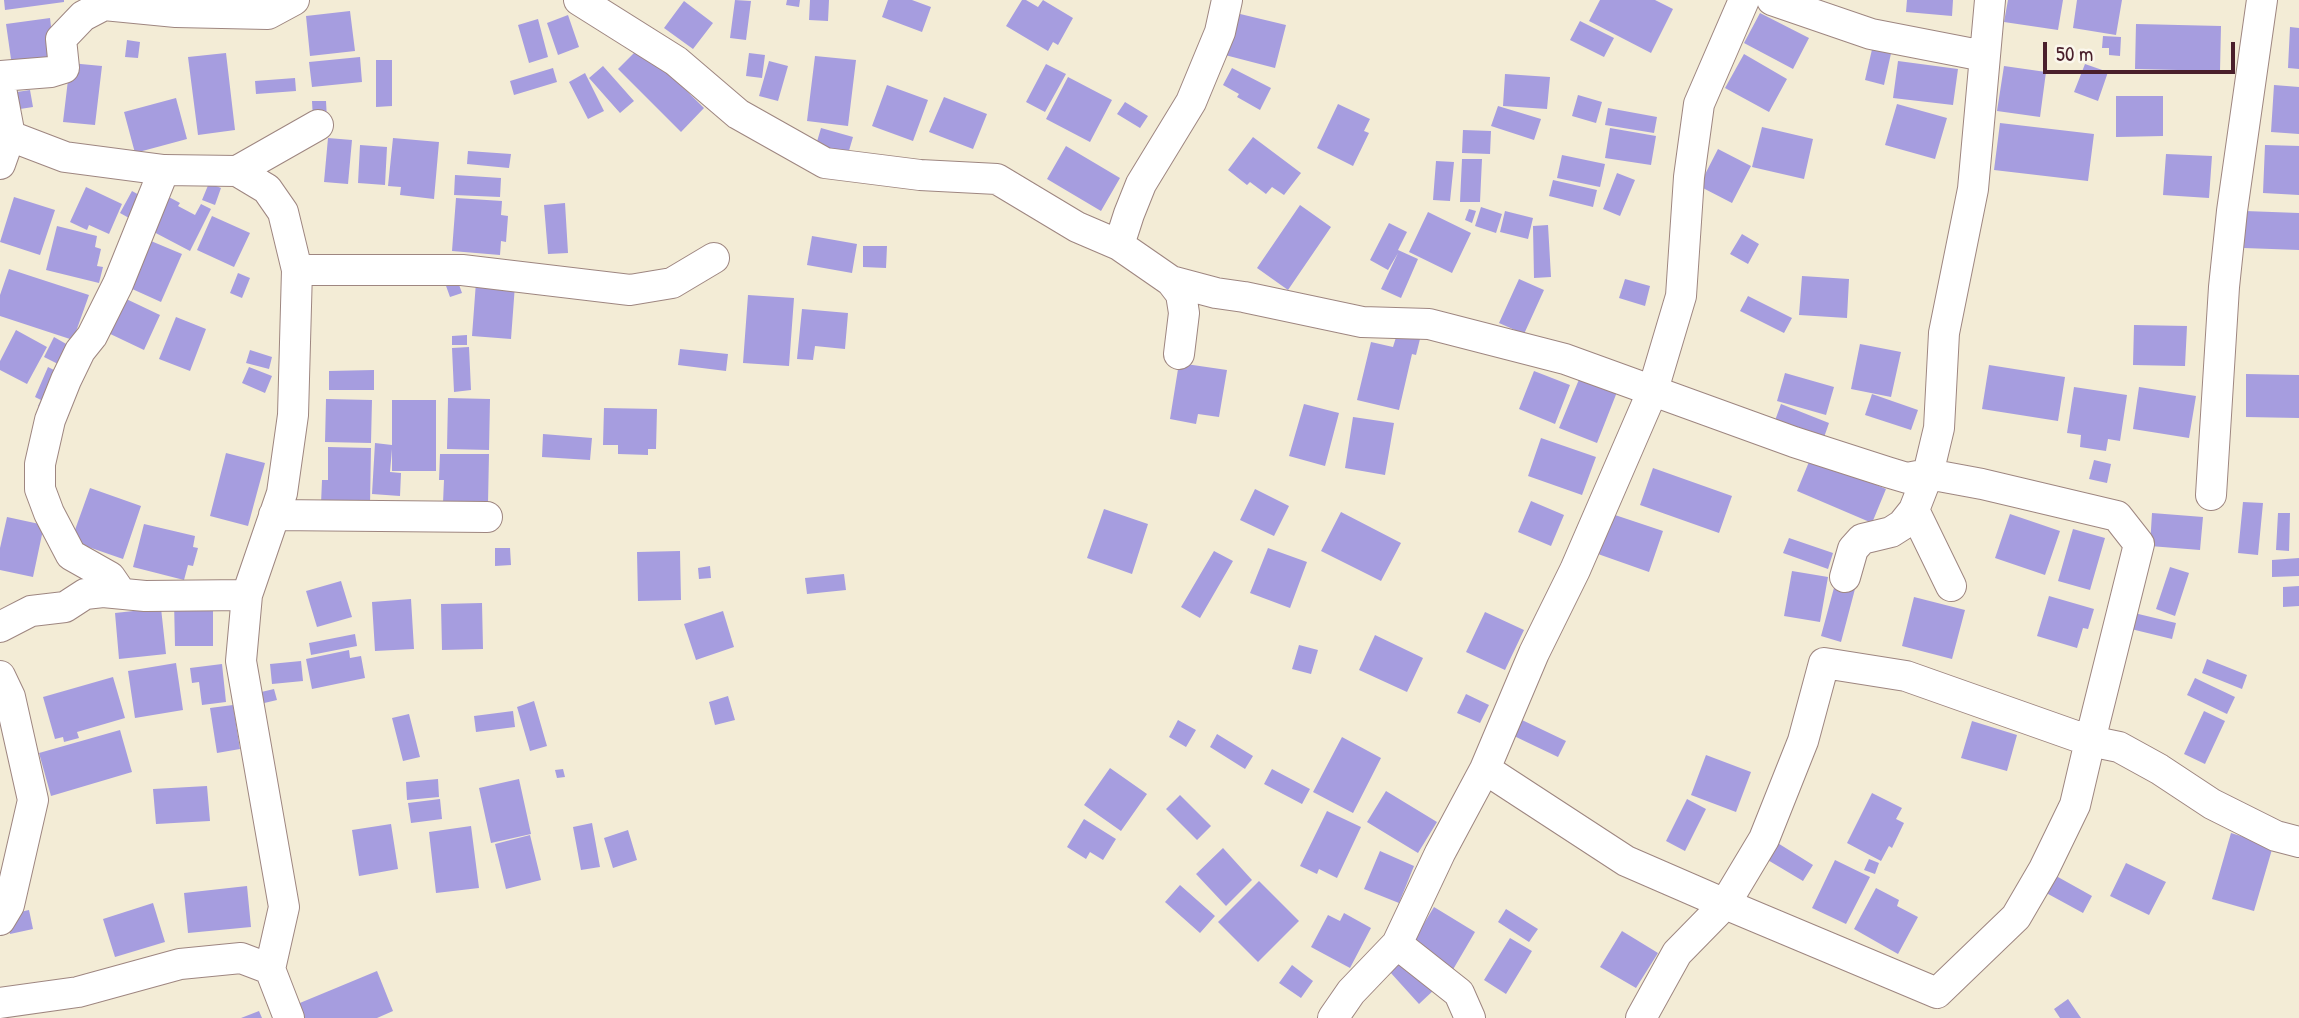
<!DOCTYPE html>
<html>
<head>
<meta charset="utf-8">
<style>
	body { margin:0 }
	#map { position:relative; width:2299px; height:1018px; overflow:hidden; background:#f3ecd6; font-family:"Patrick Hand",sans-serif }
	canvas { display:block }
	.scale { position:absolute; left:2043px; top:42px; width:192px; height:32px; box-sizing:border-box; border:4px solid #4a1f2b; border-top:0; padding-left:9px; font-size:21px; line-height:24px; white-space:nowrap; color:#4a1f2b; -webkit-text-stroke:5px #fbf7ec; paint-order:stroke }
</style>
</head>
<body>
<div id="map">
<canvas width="2299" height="1018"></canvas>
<div class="scale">50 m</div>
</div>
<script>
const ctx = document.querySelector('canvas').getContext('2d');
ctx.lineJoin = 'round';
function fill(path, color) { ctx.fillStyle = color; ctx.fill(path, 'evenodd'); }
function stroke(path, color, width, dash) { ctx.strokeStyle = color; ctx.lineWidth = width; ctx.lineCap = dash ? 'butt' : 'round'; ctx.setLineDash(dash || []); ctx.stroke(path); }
fill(new Path2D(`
	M4,0H64V2L5,10Z
	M735,0L751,1L746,40L730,38Z
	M787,0H800L799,7L786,5Z
	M810,0H829L828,21L809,20Z
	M888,0H912L931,7L922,32L882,17Z
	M1022,0H1026L1038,7L1043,0L1073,18L1058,45L1053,42L1048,51L1006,26Z
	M1600,0H1655L1673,9L1651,53L1589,21Z
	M1907,0H1953L1952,16L1906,12Z
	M2008,0H2063L2058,30L2004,22Z
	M2077,0H2122L2116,35L2073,28Z
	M684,1L713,23L693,49L664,28Z
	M350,11L355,51L310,56L306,16Z
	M1236,13L1286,25L1275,68L1225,55Z
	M1760,13L1809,38L1793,69L1744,43Z
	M568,15L579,47L558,55L547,23Z
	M50,18L55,60L12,66L6,24Z
	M538,19L548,57L529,63L518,25Z
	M1580,21L1614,38L1604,57L1570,40Z
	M2136,24L2221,26L2220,71L2135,69Z
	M2290,27L2299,28V69L2288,68Z
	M2103,36L2121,37L2120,56L2109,55V48H2102Z
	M127,40L140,42L138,58L125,57Z
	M1873,45L1892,49L1884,85L1865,80Z
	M641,46L704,108L681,132L618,69Z
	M226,53L235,130L198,135L188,57Z
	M749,53L765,55L762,78L746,76Z
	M1744,54L1787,79L1769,112L1725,88Z
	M815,56L856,60L848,126L807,121Z
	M360,57L362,82L312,87L309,62Z
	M376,60H392V106L376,107Z
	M769,61L788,66L778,101L759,96Z
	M1898,61L1958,69L1953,105L1893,98Z
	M70,63L102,66L95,125L63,122Z
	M1046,64L1066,74L1045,112L1026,102Z
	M2085,64L2108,72L2098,101L2074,92Z
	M603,66L634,101L620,113L589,78Z
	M2004,66L2046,72L2040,117L1997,111Z
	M553,68L557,82L514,95L510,81Z
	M1232,68L1271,88L1260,110L1237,97L1239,94L1223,85Z
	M585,73L604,111L588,119L569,82Z
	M1505,74L1550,77L1547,109L1503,106Z
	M1068,77L1112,100L1090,142L1046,119Z
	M295,78L296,91L256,94L255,81Z
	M887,85L928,100L913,141L872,126Z
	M2274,85L2299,87V134L2271,132Z
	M30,90L33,107L20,109L17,92Z
	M1578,95L1602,102L1596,123L1572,116Z
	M2116,96H2163V136L2116,137Z
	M944,97L987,114L973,149L929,132Z
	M176,98L187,139L135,153L124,112Z
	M312,101H326L327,120H313Z
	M1125,102L1148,116L1140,128L1117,114Z
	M1338,104L1370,119L1364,131L1369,133L1353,166L1317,148Z
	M1897,104L1947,118L1935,159L1885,145Z
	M1498,106L1541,119L1534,140L1491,126Z
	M1608,108L1657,117L1654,133L1605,125Z
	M2000,123L2094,134L2088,181L1994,170Z
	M1762,127L1813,139L1804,179L1752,167Z
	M821,128L853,137L848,154L816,145Z
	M1610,128L1656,136L1651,165L1605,158Z
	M1463,130L1491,131L1490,154L1462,153Z
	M1253,137L1301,173L1284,195L1272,187L1266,194L1250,182L1247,185L1228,170Z
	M328,138L352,140L348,184L324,182Z
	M393,138L439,142L434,199L400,195L401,187L388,186Z
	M360,145L387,147L385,185L358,183Z
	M2265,145L2299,146V195L2263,193Z
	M1066,146L1120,178L1101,211L1047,179Z
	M1718,149L1751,166L1732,203L1699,186Z
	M468,151L511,154L509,168L467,164Z
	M2166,154L2212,156L2209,198L2163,195Z
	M1562,155L1605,164L1600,187L1557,178Z
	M1462,159H1482L1480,202H1460Z
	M1436,161L1454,162L1450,201L1433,200Z
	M1617,173L1635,180L1620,216L1603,209Z
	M455,175L501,178L500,197L454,195Z
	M1553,180L1597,190L1593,207L1549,196Z
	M209,183L221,188L215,205L202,200Z
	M86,187L122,204L109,234L89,225L87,230L70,222Z
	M132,191L141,196L129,218L120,213Z
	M167,196L180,203L178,206L195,215L201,204L211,209L190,251L150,230Z
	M14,197L55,210L40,255L0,242Z
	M456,198L502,201L501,215L508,216L506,242L501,241L500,255L452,251Z
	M565,203L568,253L548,254L544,205Z
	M1300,205L1331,227L1288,290L1257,268Z
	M1481,207L1502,214L1496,233L1475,226Z
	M1469,209L1476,211L1472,223L1465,220Z
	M1505,211L1533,218L1528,239L1500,232Z
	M2245,211L2299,213V250L2244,248Z
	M1428,212L1471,233L1452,273L1409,252Z
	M212,216L250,233L234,267L197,250Z
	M1389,223L1407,232L1398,250L1418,259L1401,298L1381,289L1398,253L1388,270L1370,260Z
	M1548,225L1551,277L1534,278L1533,226Z
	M57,226L97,236L95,247L101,249L97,266L103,267L99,283L46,270Z
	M1742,234L1759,244L1748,264L1730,254Z
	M812,236L857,244L852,273L807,265Z
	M151,241L182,254L161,302L130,288Z
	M863,246H887L886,268L863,267Z
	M9,269L89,295L73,340L0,316V295Z
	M238,273L250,278L242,298L230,293Z
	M1802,276L1849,279L1847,318L1799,315Z
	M457,279L462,293L450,297L445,283Z
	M1519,279L1544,290L1524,334L1499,323Z
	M1625,279L1650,286L1645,306L1619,298Z
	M476,282L515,285L511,339L472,336Z
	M748,295L794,298L789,366L743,363Z
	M120,296L160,315L144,350L104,331Z
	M1748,296L1792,318L1784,333L1740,311Z
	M802,309L848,313L845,349L815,346L813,360L797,359Z
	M176,317L206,329L190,371L159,359Z
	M2134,325L2187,326L2185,366L2133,365Z
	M16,330L47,347L27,384L0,370V361Z
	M1397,334L1420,339L1416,355L1412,354L1399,410L1357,400L1371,342L1393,347Z
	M467,335V345H452V336Z
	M54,337L68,345L58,364L44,357Z
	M1860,344L1901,352L1891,397L1851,389Z
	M469,347L471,390L454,392L452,348Z
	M680,349L728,354L726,371L678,365Z
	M250,350L272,357L269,369L246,363Z
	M1179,363L1227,370L1219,417L1198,414L1196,424L1170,419Z
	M1989,365L2065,377L2058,421L1982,409Z
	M48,367L62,374L46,409L38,406L41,400L35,397Z
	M249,367L272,376L265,393L242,383Z
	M374,370V390H329V371Z
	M1534,371L1570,385L1555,424L1519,409Z
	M1785,373L1834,387L1826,415L1777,401Z
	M2246,374L2299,375V418L2246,417Z
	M1580,377L1617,392L1597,443L1559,428Z
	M2074,387L2127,395L2120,441L2108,439L2106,451L2080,447L2081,435L2067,433Z
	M2139,387L2196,396L2189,438L2133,429Z
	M1872,394L1918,410L1911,430L1865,415Z
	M448,398L490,399L489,450L447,449Z
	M326,399L372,400L371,443L325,442Z
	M392,400H436V471H392V449L390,472L401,473L400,496L372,494L375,443L392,445Z
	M1304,404L1339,413L1325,466L1289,456Z
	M1781,404L1829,423L1822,443L1773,426Z
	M604,408L657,409L656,449H648V455L618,454V445H603Z
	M1353,417L1394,423L1385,475L1345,468Z
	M543,434L592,438L590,460L542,457Z
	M1541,438L1596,457L1582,495L1528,476Z
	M328,447L371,448L370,505L321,504L322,480H328Z
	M226,453L265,463L248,526L210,516Z
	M440,454H489L488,503H443L444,480H439Z
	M1811,457L1886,489L1872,523L1797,491Z
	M2094,460L2111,464L2107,483L2089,479Z
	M1653,468L1732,496L1719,533L1640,505Z
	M90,488L141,506L123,559L71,541Z
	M1255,489L1289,506L1274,536L1240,520Z
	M1531,501L1564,515L1551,546L1518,532Z
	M2243,502L2263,503L2258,555L2238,553Z
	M1104,509L1148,524L1132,574L1087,558Z
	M1341,512L1401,543L1381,581L1321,551Z
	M2152,513L2203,517L2200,550L2150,546Z
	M2278,513H2290L2289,551L2276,550Z
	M1612,514L1663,531L1649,572L1598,554Z
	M2010,514L2060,531L2045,575L1995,558Z
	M7,517L44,525L33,577L0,570V548Z
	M144,524L195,536L193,547L198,548L193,566L188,565L184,580L133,567Z
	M2073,529L2105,538L2090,590L2058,581Z
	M1789,538L1833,553L1828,569L1783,553Z
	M495,548H510L511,565L495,566Z
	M1268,548L1307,562L1290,608L1250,593Z
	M680,551L681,600L638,601L637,552Z
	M1214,551L1233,561L1200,618L1181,607Z
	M2299,558V576L2272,577V560Z
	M710,566L711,578L699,579L698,568Z
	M2170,567L2189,573L2175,616L2156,609Z
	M1792,571L1828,577L1820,622L1784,616Z
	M844,574L846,590L807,594L805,578Z
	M341,581L352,617L317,627L306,591Z
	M1835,584L1855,589L1841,642L1821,636Z
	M2299,586V606L2283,607V587Z
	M2049,596L2094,609L2088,629L2083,628L2077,648L2037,636Z
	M1914,597L1965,610L1952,659L1902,646Z
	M411,599L414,649L375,651L372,602Z
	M213,600V646H175L174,601Z
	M482,603L483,649L442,650L441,604Z
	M161,608L166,654L119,659L115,613Z
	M723,611L734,647L696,660L684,624Z
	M1485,612L1524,630L1505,670L1466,652Z
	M2130,612L2176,623L2172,639L2127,628Z
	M355,634L357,646L311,655L309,643Z
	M1375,635L1423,658L1407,692L1359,670Z
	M1299,645L1318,650L1311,674L1292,669Z
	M349,650L350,658L361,656L365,678L312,689L306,659Z
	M2207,659L2247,675L2242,689L2202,673Z
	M301,661L303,681L272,684L270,664Z
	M176,663L183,710L135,718L128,671Z
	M222,664L226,702L202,705L199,682L192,683L190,668Z
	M113,677L125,718L77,732L79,738L64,742L63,737L55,739L43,697Z
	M2195,678L2235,697L2227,714L2187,695Z
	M274,689L277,700L260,704L257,693Z
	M1466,694L1489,705L1480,723L1457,713Z
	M728,696L735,720L715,725L709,702Z
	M534,701L547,746L530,751L517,707Z
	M233,705L240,749L217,753L210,708Z
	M513,711L515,727L476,732L474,716Z
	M2204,711L2225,721L2205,764L2184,754Z
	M409,714L420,757L403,761L392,718Z
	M1178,720L1196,730L1186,747L1169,737Z
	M1522,720L1566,741L1558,757L1514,736Z
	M1972,721L2017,735L2007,771L1961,758Z
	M120,730L132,772L51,796L39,753Z
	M1217,734L1253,756L1245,769L1210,747Z
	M1342,737L1381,758L1353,813L1313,792Z
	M1706,755L1751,772L1736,812L1691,795Z
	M1110,768L1147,794L1121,831L1084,805Z
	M563,769L565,777L557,778L555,770Z
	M1272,769L1310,789L1302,804L1264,784Z
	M438,779L439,797L407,800L406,782Z
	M519,779L531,834L491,843L479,788Z
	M207,786L210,821L156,824L153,789Z
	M1386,791L1437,822L1418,853L1367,822Z
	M1872,793L1902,808L1896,819L1904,823L1892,848L1889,846L1881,861L1847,843Z
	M1180,795L1211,826L1197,840L1166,809Z
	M440,799L442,819L411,823L408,803Z
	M1687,799L1706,809L1685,851L1666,841Z
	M1327,811L1361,827L1337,878L1319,869L1317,874L1300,866Z
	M1084,819L1116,839L1103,860L1090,852L1086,859L1067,847Z
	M592,823L600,867L581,870L573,827Z
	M391,824L398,869L359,876L352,830Z
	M471,826L479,888L436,893L429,832Z
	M628,830L637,860L613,868L604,838Z
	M2231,833L2273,846L2254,911L2212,899Z
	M530,835L541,880L506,889L495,844Z
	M1776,842L1813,865L1803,881L1766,859Z
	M1223,848L1252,880L1226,906L1196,874Z
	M1380,851L1414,866L1399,903L1364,889Z
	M1869,859L1879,863L1875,874L1864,870Z
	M1835,860L1870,877L1846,924L1812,908Z
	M2126,863L2166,882L2149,915L2110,896Z
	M2049,872L2092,896L2083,913L2039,889Z
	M1259,881L1299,921L1258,962L1218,922Z
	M1180,885L1215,916L1200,933L1165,902Z
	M247,886L251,927L188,933L184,893Z
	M1876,888L1899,900L1897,906L1918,917L1898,954L1854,929Z
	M153,903L165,942L115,957L103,919Z
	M1434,907L1475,932L1451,973L1409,948Z
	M1506,909L1538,929L1529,942L1498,922Z
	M29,910L33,929L10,934L6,915Z
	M1344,913L1371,928L1350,968L1311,947L1328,915L1340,921Z
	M1622,931L1658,953L1636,988L1600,967Z
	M1510,938L1532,951L1506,994L1484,980Z
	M1407,956L1436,988L1419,1004L1390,972Z
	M1292,965L1313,981L1301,998L1279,983Z
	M377,971L393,1011L377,1018H301L295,1005Z
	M2068,999L2081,1018H2060L2054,1009Z
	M259,1011L262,1018H241Z`), '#a69ddf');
const minor = new Path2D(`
	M579,0L676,61L738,114L825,163L920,175L997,179L1077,227L1119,245L1129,214L1141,184L1191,102L1220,32L1227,0
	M1772,0L1871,34L1984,56
	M0,76L51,72L64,68L61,39L83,16L104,5L176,12L268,14L294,0
	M0,83L10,136L0,164
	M10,136L65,157L164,170L237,171L318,125
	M237,171L267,189L283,212L297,270L293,415L282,493L247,595L241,661L284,907L270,969L289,1018
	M1119,245L1171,281L1216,293L1244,297L1362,322L1429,324L1565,359L1794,442L1887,472L1907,478L1928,474L1982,484L2117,516L2139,544L2090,741L1906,676L1824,663L1803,741L1764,839L1725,904L1626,861L1485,769
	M297,270H462L630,290L672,283L714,258
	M1171,281L1181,294L1184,313L1179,354
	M2211,495L2224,287L2232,211L2262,0
	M274,515L487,517
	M1845,577L1853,549L1862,539L1891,532L1902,525L1914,510
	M1951,586L1914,510L1928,474L1939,428L1944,333L1973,189L1990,0
	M121,593L110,577L71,555L49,513L40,489V464L50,420L66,380L80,351L92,336L118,284L164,170
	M0,627L31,611L65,607L85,594L103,592L145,596L247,595
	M0,676L10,697L33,800L9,905L0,920
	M1397,944L1459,993L1470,1018
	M0,1003L78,992L180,964L241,958L270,969
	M1333,1018L1351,992L1397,944L1440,853L1485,769L1534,653L1575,570L1653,390L1681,296L1689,177L1699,104L1744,0
	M1641,1018L1677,953L1725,904L1937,993L2016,917L2044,869L2075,805L2090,741L2119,747L2159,769L2212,804L2276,836L2299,842`);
stroke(minor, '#9e8680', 32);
stroke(minor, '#fff', 30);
</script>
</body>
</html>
